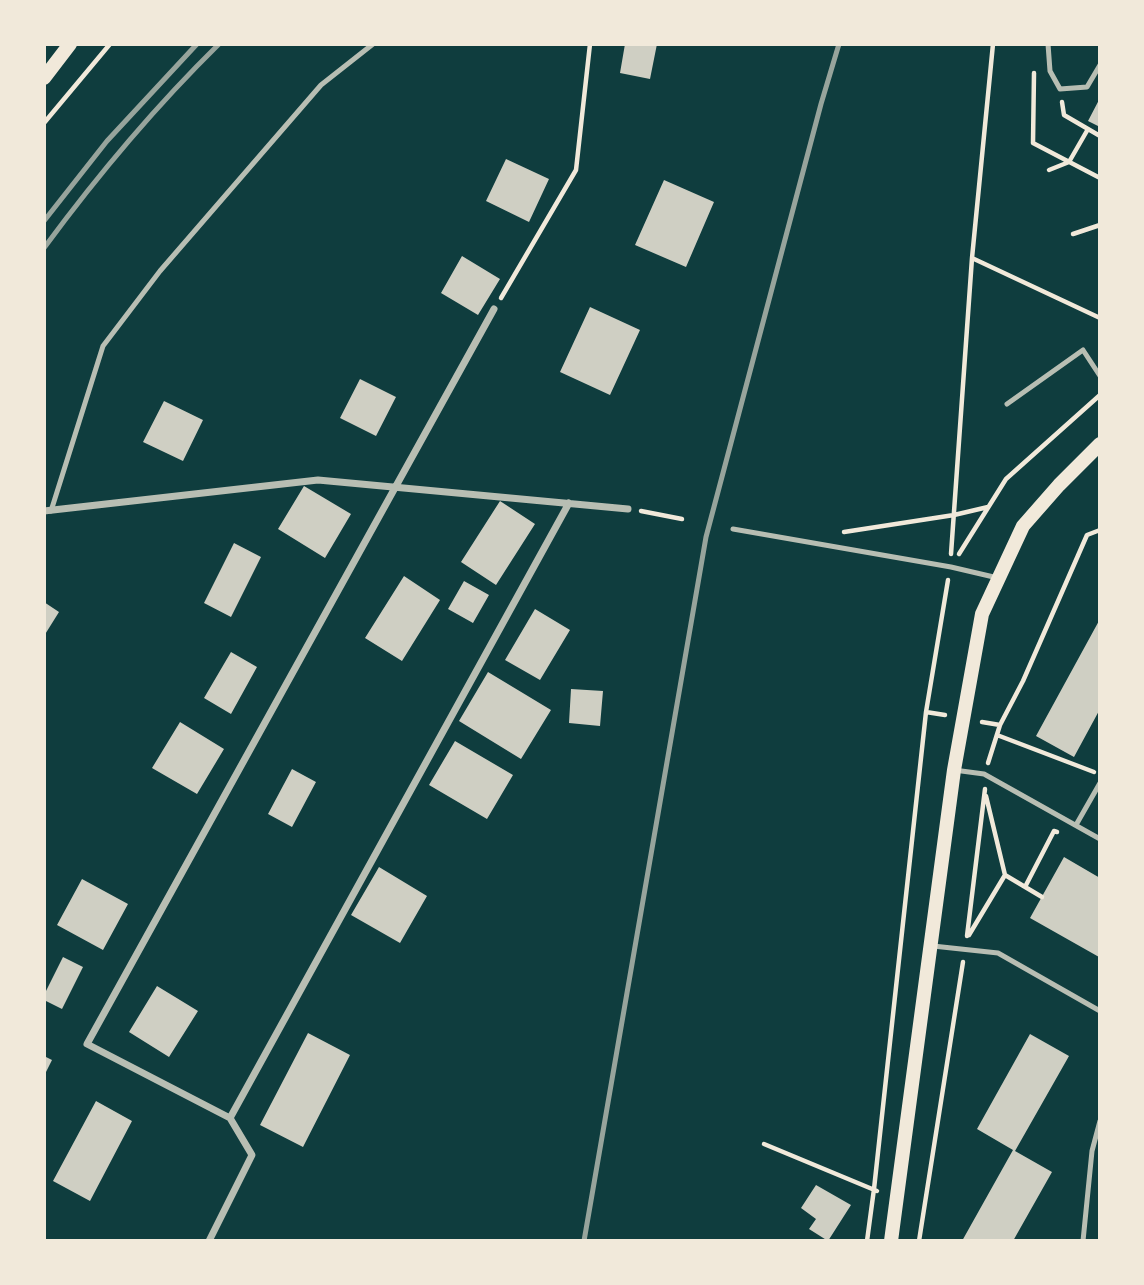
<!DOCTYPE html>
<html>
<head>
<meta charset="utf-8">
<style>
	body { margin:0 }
	#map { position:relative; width:1144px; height:1285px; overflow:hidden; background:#0f3d3e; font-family:"PT Sans",sans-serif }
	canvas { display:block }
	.frame { position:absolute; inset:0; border:46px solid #f1e9da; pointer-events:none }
</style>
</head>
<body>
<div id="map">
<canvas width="1144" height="1285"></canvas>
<div class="frame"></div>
</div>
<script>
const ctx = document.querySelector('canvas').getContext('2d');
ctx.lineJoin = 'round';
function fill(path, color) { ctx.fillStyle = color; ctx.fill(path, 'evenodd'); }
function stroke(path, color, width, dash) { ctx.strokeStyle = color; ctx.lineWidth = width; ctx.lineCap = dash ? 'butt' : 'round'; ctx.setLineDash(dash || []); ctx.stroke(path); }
fill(new Path2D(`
	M625,44H657L650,79L620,73Z
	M1100,98V127L1088,121Z
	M506,159L549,179L529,222L486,201Z
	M664,180L714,202L686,267L635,245Z
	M462,256L500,279L478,315L441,293Z
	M590,307L640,330L610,395L560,372Z
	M360,379L396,397L376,436L340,418Z
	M164,401L203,420L183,461L143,442Z
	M304,486L351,514L325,558L278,529Z
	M500,501L535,524L496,585L461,562Z
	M234,543L261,557L231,617L204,603Z
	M404,576L440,600L402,661L365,638Z
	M464,581L489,595L473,623L448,609Z
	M44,602L59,612L44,636Z
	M535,609L570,630L540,680L505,660Z
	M1100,619V709L1074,757L1036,736Z
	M231,652L257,667L231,714L204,698Z
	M488,672L551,710L521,759L459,721Z
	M571,689L603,691L600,726L569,723Z
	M180,722L224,749L197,794L152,768Z
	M455,741L513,775L487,819L429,785Z
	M292,769L316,782L292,827L268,814Z
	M1064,857L1100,878V955L1099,957L1030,918Z
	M379,867L427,896L400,943L351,915Z
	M82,879L128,904L103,950L57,925Z
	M63,957L83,967L62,1009L44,1000V995Z
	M157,986L198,1011L169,1057L129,1032Z
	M308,1033L350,1055L303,1147L260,1125Z
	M1030,1034L1069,1056L1015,1151L1052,1172L1013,1241H962L1013,1150L977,1129Z
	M44,1056L52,1060L44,1076Z
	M96,1101L132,1121L90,1201L53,1181Z
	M816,1185L851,1205L828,1241L809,1229L816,1219L801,1208Z`), '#cfcfc3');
stroke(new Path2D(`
	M993,44L972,258L1100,318
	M1034,73L1033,143L1100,178
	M1062,102L1064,115L1100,136
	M44,123L110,44
	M1049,170L1069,162L1088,129
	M1073,234L1100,225
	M501,298L576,170L590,44
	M641,511L682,519
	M844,532L954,515L988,507
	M951,554L972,258
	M959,554L1006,479L1100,395
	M926,712L945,715
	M982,722L1000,725
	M997,735L1094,772
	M988,763L1000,725L1023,681L1087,535L1100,530
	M986,796L1005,875L1042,897
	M1025,887L1054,831L1057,832
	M969,935L1005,875
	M967,936L985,789
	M764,1144L877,1191
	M867,1241L874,1189L926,712L948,580
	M919,1241L963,962`), '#f1e9da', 4.5);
stroke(new Path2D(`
	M1048,44L1050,71L1060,89L1087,87L1100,65
	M1007,404L1083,350L1100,376
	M51,511L103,346L160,271L321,85L373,44
	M733,529L951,567L998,578
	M954,770L984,774L1100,839
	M1076,825L1100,783
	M933,946L998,953L1100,1011
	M1083,1241L1092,1151L1100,1121`), '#b8beb3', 5);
stroke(new Path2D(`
	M44,511L318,480L628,509
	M230,1118L87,1044L494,309
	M209,1241L252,1155L230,1118L569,503`), '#b8beb3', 7);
stroke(new Path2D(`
	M44,78L70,44
	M891,1241L954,770L982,614L1023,526L1059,485L1100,444`), '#f1e9da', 14);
stroke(new Path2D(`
	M44,221L107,141L197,44
	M44,248C97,176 156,106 219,44
	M584,1241L706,537L821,104L839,44`), '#97a49c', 5);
</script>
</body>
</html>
